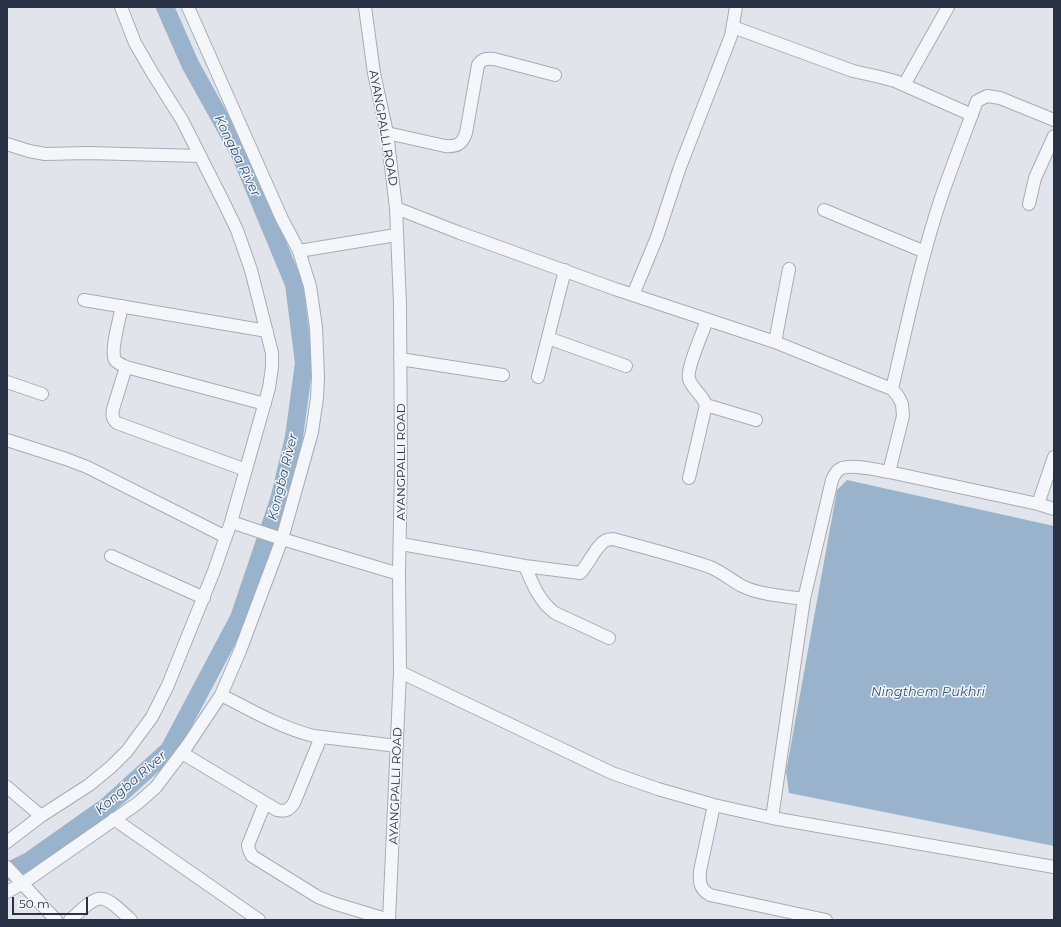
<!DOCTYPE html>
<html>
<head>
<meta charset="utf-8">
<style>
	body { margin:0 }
	#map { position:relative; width:1061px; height:927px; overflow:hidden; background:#e1e5eb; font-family:Montserrat,sans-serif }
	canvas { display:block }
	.frame { position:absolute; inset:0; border:8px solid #283244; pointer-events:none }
	.scale { position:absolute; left:12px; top:897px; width:76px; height:18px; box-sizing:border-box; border:2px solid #283244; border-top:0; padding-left:5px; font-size:12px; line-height:14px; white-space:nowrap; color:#283244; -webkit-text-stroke:3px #f1f4f8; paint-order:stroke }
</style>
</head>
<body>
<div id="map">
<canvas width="1061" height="927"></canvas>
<div class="frame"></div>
<div class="scale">50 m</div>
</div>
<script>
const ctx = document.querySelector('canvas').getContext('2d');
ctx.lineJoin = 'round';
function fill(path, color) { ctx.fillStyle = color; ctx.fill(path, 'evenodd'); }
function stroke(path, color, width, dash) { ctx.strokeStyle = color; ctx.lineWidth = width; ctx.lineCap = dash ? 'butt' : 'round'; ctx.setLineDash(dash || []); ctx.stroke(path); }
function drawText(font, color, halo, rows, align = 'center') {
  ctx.font = font + ' Montserrat,sans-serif'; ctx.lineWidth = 3; ctx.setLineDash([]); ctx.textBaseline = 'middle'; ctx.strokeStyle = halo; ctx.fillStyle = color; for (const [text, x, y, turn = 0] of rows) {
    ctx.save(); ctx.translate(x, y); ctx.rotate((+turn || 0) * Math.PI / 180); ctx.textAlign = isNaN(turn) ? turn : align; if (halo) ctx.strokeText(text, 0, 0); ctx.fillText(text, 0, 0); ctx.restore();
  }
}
fill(new Path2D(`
	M847,480L1054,526V846L789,793L786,772L837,490Z`), '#9ab3cd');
stroke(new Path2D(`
	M7,872L29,861L107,806L169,750L239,618L279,500L294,437L304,363L294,284L240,154L190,64L165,7`), '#9ab3cd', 18);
const minor = new Path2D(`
	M188,7L282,219L299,251L310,286L316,327L318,377L317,398L312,432L282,539L231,522
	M365,7L374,73L387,133L396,208L400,304L401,465L399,574L400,672L389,920
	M733,27L853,71L880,77L895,81L972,115
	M904,85L948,7
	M387,133L445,146C457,147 462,144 466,133L478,65C482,59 486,58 494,59L555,75
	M7,144L29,151L45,154L88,153L200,156
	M1029,204L1035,178L1054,136
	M396,208L460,233L615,289L775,342L879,384L892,389L898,396L902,404L903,416L889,472L1038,504L1054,509
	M824,210L925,252
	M299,251L396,235
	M633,295L657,237L680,167L731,36L736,7
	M84,300L267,331
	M122,306C120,318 110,350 115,360C117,363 122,365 126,367L265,404
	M548,338L626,366
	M775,342L789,269
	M400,359L503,375
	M126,367L113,409C112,415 112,419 117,423L246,470
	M538,377L565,270
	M7,382L42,394
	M892,389C907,325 920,261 941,198C952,166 965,133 977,101L987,96L1000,98L1054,120
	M706,405L756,420
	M7,440L66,459L87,467L226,537
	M689,478L706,405C702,394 692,389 689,379C686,369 703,332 707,320
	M1038,504L1054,457
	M401,544L525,566L580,573C588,566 597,543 607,540C609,539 611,540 613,539C646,548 678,556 710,567C722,572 731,580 742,586C760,595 784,596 804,599
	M111,556L204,598
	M525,566C533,585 539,601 555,613L609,638
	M400,672L612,773L658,789L714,805L772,818L1054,867
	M221,695C251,710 281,728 314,736L397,746
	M182,753L277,810C286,812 289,810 294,803L321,737
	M7,787L41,816
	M265,803L248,845L249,850L252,856L318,897L333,903L389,920
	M714,805L700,871C699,883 700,889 710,895L826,920
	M772,818L804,599L832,480C834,475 837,470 842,468C853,464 877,470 889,472
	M114,819L259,920
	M7,842L41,816L89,785L111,767L127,751L152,717L168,685L214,571L231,522L269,388L272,367V353L251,270L237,230L224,203L182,120L153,74L135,43L121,7
	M7,867L56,920
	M7,892L23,883L138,803L156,787L165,775L187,746L221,695L240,651L282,539L399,574
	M70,920C101,892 100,891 131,920`);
stroke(minor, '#a6acb6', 14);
stroke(minor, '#f4f6f9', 12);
drawText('12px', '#283244', '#f1f4f8', [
	["AYANGPALLI ROAD",383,128,80],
	["AYANGPALLI ROAD",401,462,-90],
	["AYANGPALLI ROAD",396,786,-88]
]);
drawText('italic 13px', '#30527a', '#f1f4f8', [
	["Kongba River",237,156,64],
	["Kongba River",283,477,-76],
	["Ningthem Pukhri",928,692],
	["Kongba River",131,783,-41]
]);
</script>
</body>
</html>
